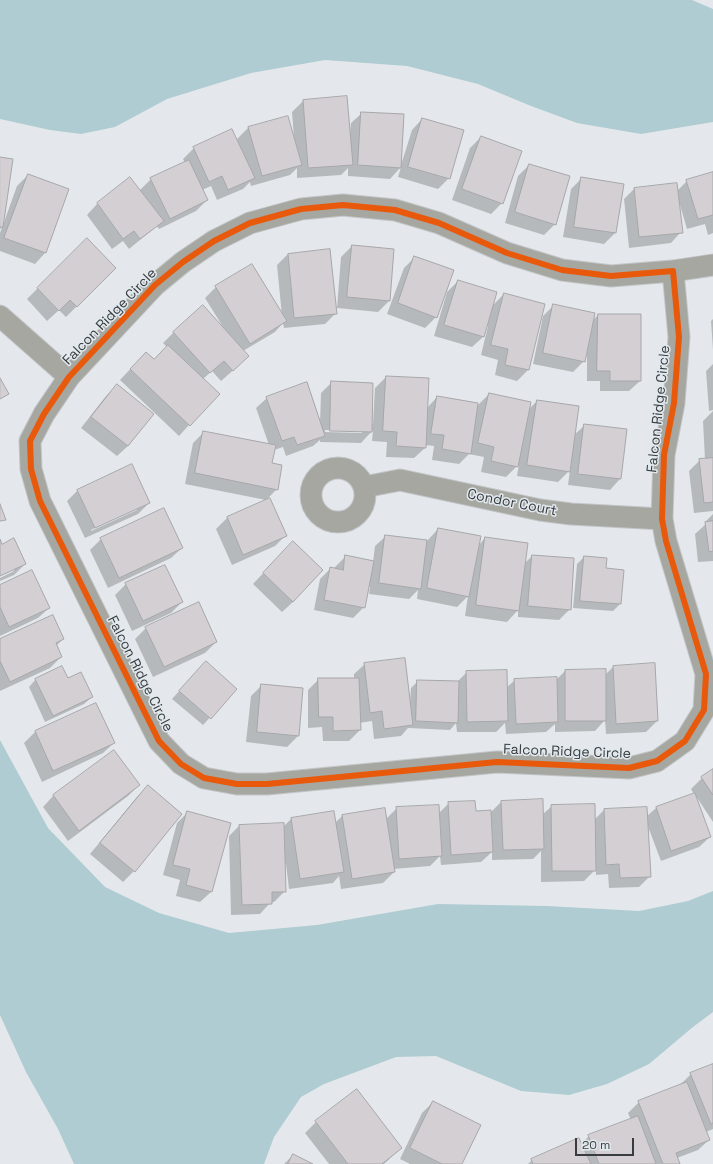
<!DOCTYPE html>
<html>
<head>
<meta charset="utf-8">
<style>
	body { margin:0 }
	#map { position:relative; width:713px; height:1164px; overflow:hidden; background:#e4e8ec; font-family:"Space Grotesk",sans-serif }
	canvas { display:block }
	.scale { position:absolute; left:575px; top:1138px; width:59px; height:18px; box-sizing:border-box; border:2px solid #393c3e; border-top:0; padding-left:5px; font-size:12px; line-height:14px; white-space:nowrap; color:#393c3e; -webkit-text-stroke:3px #e1e9ef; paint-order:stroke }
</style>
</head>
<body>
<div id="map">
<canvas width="713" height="1164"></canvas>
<div class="scale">20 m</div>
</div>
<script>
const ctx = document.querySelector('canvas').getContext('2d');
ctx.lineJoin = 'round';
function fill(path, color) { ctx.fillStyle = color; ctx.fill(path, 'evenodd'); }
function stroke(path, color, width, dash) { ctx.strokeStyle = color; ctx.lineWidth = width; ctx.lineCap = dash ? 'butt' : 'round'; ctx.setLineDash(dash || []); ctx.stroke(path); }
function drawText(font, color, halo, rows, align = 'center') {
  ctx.font = font + ' "Space Grotesk",sans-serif'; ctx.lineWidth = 3; ctx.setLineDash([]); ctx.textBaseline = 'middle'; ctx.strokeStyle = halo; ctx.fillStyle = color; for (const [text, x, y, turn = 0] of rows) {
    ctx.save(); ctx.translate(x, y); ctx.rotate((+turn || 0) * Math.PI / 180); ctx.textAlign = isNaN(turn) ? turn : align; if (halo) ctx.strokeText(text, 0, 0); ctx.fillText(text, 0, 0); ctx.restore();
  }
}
fill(new Path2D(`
	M0,0H692L713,9V122L641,134L577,123L531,106L478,84L407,66L325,60L251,73L167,99L115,127L81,134L50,130L0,119Z
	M0,740L48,828L105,887L159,913L229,933L317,925L438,904L547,906L639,911L688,901L713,891V1012L693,1027L649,1064L607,1084L569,1095L521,1091L436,1056L396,1057L324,1084L301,1097L274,1137L264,1164H74L58,1129L26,1072L0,1015Z`), '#aeccd1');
fill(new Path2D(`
	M346,98L349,133H350L351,123L362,113L401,165L412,130L422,119L449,178L438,189L398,177L401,167L390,179L348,176V168L341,175L297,178V168L290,175L251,186L250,182L243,189L217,200L211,186L202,190L207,200L196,211L159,229L157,226L129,249L123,241L112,249L87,215L97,204L130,179L139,191L151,179L185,163L183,159L194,148L239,144L237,139L248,128L287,117L294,138L292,112L303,101Z
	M481,137L502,203L491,214L452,200L470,148Z
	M0,158L3,222H4L17,186L28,175L68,190L45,253L35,264L0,251V233L2,227L0,229Z
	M529,165L555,224L544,235L505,223L518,176Z
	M713,173V233L708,235L705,224L687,229L680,205H679L681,232L671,243L629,248L624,199L635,188L677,191L687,181Z
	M582,178L622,185L615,233L604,244L563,237L571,189Z
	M87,239L115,268L66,317L59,310L47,321L27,299Z
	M352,246L393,250L389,301L378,312L337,308L341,257Z
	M329,250L336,313L325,324L284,328L283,323L275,332L243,351L237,367L221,381L212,371L203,379L189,425L179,436L120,380L135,364L154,360L167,347L163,343L174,332L223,327L205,298L216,287L282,316L277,265L288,254Z
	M415,257L436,317L425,328L387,314L404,268Z
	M458,281L492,306L504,294L544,304L528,370L517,381L495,375L498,360L481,355L488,326L487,325L483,337L472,347L434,336L447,292Z
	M554,305L592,321L598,315L640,381L629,391H600V381H587V350L584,361L573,372L533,364L543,316Z
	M713,319V350L711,321Z
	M713,364V410L709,411L706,371Z
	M386,377L427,408L437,397L477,406L489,394L529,409L537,401L574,435L585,425L620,479L610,490L568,485L570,470L558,482L517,476L519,464L506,477L481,472L484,457L469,454L459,464L432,460L434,446L425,445V448L414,458L386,457L387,442L372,441L373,430L361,443L320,442V440L313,446L286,456L283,447L274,450L271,464L277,489L266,500L185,484L193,443L204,432L269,445L256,408L267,398L320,423L321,393L332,382L372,424H373L375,388ZM325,430L362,431V433L325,432Z
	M117,386L153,414L128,446L117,456L81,428L106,396Z
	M713,411V511L694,513L689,471L700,460H705L703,421Z
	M78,490L149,503L138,514L85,538L67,501ZM137,508V510L91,531V530Z
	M270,499L286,535L275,546L232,565L216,529L227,518Z
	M713,514V561L698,562L695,534L707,523L706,521Z
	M438,529L478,546L485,538L524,564L532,556L570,609L559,620L518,617V610L507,622L465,616L468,596L457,607L417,599L418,590L409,599L369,594L370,587H368L364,607L353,618L314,610L320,579L331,568L334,569L335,567L346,556L373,562L375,546L386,536L427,541Z
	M101,539L182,548L171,558L108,588L90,550Z
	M0,542L2,545L25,564L14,575L0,581V578L14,571V569L0,575Z
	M282,553L293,602L282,612L253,584Z
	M584,557L605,569L623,570L620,604L613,611L573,608L577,564Z
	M126,584L182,602L171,613L132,631L115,595Z
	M0,586L49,608L38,618L0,636Z
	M146,628L216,642L205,653L153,677L135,639Z
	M63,639L56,646L61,657L50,668L0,691V640Z
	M365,664L410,702L411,688L418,681L457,682L467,672L506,688L515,680H556L565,671L605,675L613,667L657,721L646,732L606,734L605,720L595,731L555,732V724L546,732L506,734L505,723L496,732H457L456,723L450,730L408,728L401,736L374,739L372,721L359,723L360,730L349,741H323L322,727L308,728V690L319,679H354V674Z
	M199,669L236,689L203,725L172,699Z
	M36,679L68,680L92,697L84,704L45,722L29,687Z
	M262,685L298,736L287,747L246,742L251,696Z
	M96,704L114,743L103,753L42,782L24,743L35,732Z
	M114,752L139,785L128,796L68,841L43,807L53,796Z
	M713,770V822L696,796L710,837L699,847L661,861L647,824L650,876L639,887L609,888L608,874L596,875V869L584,881L541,882V851L533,859L492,860V852L481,862L441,865L440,856L430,866L393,869L394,872L383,883L341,889L339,876L333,883L289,889L286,864H284L285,891L274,902H271L260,914L231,915L229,836L239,826L283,827L291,819L335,823L342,816L384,809L385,820L397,808L438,814L449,803L475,812L490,813L501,802L542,800V815L552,806L594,820L604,810L646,817L656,808L694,794L691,789L702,778Z
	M148,786L134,871L123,882L90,854L137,797Z
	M188,812L211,892L200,902L176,896L180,880L163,875L177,823Z
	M713,1065V1129L706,1132L709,1140L698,1150L677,1158L679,1164H528L532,1160L581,1144L589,1136L631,1120L628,1113L639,1102L680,1085L691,1074Z
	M433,1102L460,1164H410L400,1159L422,1113Z
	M316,1122L401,1148L384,1164H329L305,1133Z
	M293,1155L311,1164H284Z`), '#0003');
const building = new Path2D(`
	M347,96L353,165L308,168L303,100Z
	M361,112L404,114L401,168L358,165Z
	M288,116L302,165L262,176L248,127Z
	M422,118L464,130L450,179L408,167Z
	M232,129L255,178L228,190L222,176L209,182L193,147Z
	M481,136L522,151L503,204L462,189Z
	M0,157L13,159L3,227H0Z
	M189,160L208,200L170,219L150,178Z
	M529,164L570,176L556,225L515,212Z
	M713,172V215L698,219L686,180Z
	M28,174L69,189L46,253L4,238Z
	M130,177L164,221L140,239L134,231L123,239L97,203Z
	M581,177L624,184L616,233L574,227Z
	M677,183L683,233L639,237L634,188Z
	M87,238L116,268L77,307L70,300L59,311L37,288Z
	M352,245L394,249L390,301L347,297Z
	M330,249L337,314L294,318L288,254Z
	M414,256L454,270L437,318L398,303Z
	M252,264L287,321L250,344L215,286Z
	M458,280L497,292L484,337L444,325Z
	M504,293L545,304L529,370L505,365L508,349L491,345Z
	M553,304L595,313L585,362L543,353Z
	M203,305L249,356L233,371L224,361L210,373L173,332Z
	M598,314H641V381H610V371H597Z
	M168,345L220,394L190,426L130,369L146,352L154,359Z
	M386,376L429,378L426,448L396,446L397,432L383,431Z
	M0,378L9,394L0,399Z
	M331,381L373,383L372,432L330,431Z
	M307,382L325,436L297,445L294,437L282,441L266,397Z
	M117,384L154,414L128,446L91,417Z
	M489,393L531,402L518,467L491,461L494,447L478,443Z
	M437,396L478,403L471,454L442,449L444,435L431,434Z
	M537,400L579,406L570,472L527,465Z
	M584,424L627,429L621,479L578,474Z
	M203,431L276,445L272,463L282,465L278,490L195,473Z
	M713,458V502L704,503L699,459Z
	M132,464L150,503L95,528L77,490Z
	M270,498L287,536L243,555L227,517Z
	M0,504L6,520L0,521Z
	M164,508L183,548L119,578L100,538Z
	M713,521V551L709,552L705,522Z
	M438,528L481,536L469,597L427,588Z
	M385,535L427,540L421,589L379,583Z
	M485,537L528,543L519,611L476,605Z
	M14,538L26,564L0,576V539L2,544Z
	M293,541L323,570L293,602L263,573Z
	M345,555L374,561L365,608L324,600L330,567L343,570Z
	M532,555L574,558L571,610L528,606Z
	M584,556L607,558L606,568L624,570L621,604L580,601Z
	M165,565L183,602L143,621L125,583Z
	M32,570L50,608L9,627L0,607V585Z
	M199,602L217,642L164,667L145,627Z
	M53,615L64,639L56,643L62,657L10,682L0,661V639Z
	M405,658L413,725L384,729L382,711L370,713L364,663Z
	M206,661L237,689L211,719L179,691Z
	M655,663L658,721L616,724L613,666Z
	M62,666L68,678L81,672L93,697L53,716L35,679Z
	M606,669V721H565V670Z
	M507,670L508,721L467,722L466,671Z
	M557,677L558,722L516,724L514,679Z
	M318,678H359L361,730L333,731V717H319Z
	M417,680L459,681L458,723L416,721Z
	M261,684L303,688L299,736L257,732Z
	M96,703L115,743L53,771L35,731Z
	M114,750L140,785L79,831L53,795Z
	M713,769V795L701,777Z
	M148,785L182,814L135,872L100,843Z
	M695,793L711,837L671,851L656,807Z
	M543,799L544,849L503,850L501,801Z
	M475,801L476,811L491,810L493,852L451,855L448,802Z
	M595,804L596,871H552L551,805Z
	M439,805L442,856L399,859L396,807Z
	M647,807L651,877L620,878L619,864L606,865L604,809Z
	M385,808L395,872L352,879L342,815Z
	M187,811L231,823L212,892L186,885L190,869L173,865Z
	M334,811L344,872L300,879L291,818Z
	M284,823L286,892H272V904L242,905L239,825Z
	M713,1064V1123L711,1124L690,1073Z
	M687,1082L710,1140L676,1153L680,1164H663L638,1101Z
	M357,1089L402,1148L382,1164H348L315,1121Z
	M433,1101L481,1125L462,1164H442L410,1148Z
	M638,1116L656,1164H599L588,1135Z
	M579,1138L591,1164H533L531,1159Z
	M293,1154L313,1164H288Z`);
fill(building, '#d4cfd3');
stroke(building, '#a6a7a9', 1);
const minor = new Path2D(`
	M343,205L395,210L439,223L507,253L562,270L611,276L673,271L679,337L674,403L664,455L662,519L666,541L706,674L704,710L685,741L657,761L629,768L497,762L267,784H237L204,778L181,764L159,741L40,501L31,469L30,441L44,414L69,377L155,285L183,262L214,241L250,223L301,209Z
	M673,271L713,265
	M0,316L69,377
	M311 495a27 27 0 1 1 54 0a27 27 0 1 1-54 0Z
	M364,487L400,480L540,510L571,514L662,519`);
stroke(minor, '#c3c6c8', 23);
stroke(minor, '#a6a7a1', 21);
stroke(new Path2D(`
	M343,205L395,210L439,223L507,253L562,270L611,276L673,271L679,337L674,403L664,455L662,519L666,541L706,674L704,710L685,741L657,761L629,768L497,762L267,784H237L204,778L181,764L159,741L40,501L31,469L30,441L44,414L69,377L155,285L183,262L214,241L250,223L301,209Z`), '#e8590c', 6);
drawText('14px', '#393c3e', '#e1e9ef', [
	["Falcon Ridge Circle",110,317,-46],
	["Falcon Ridge Circle",659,409,-84],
	["Condor Court",512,503,11],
	["Falcon Ridge Circle",140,674,63],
	["Falcon Ridge Circle",567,752,2]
]);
</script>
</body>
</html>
